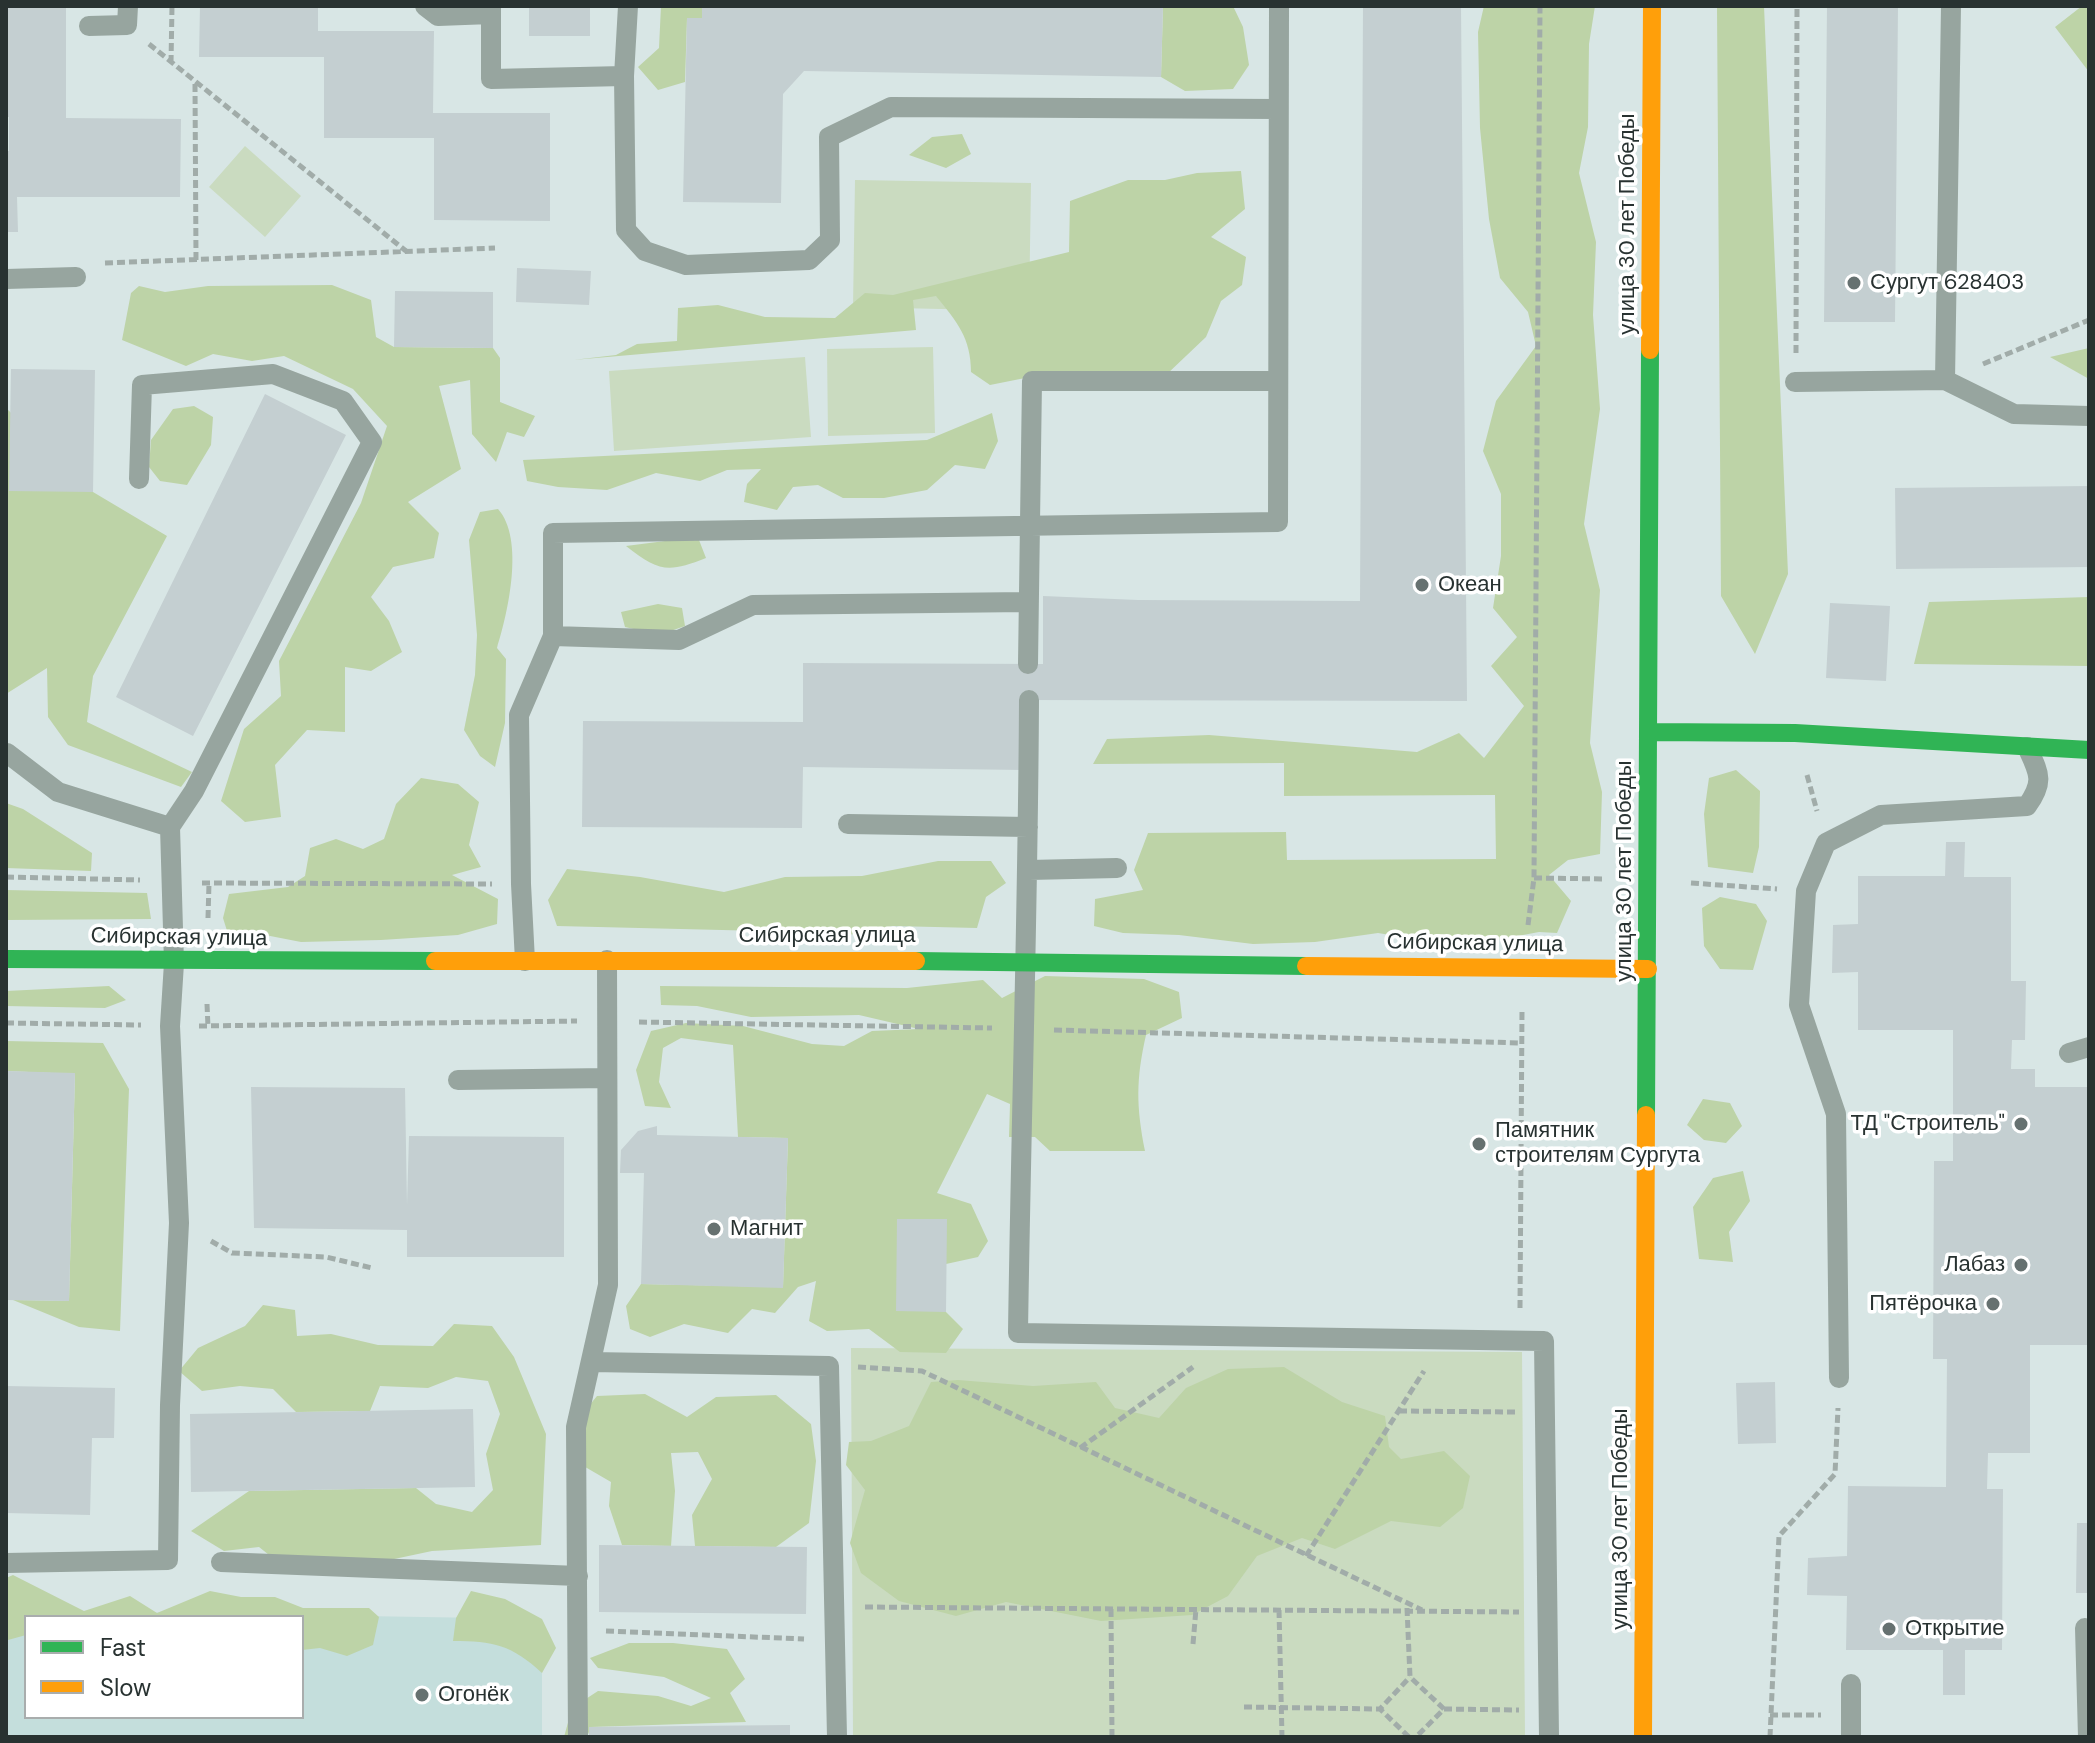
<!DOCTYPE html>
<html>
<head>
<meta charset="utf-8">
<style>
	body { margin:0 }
	#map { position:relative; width:2095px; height:1743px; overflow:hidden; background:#d8e6e5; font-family:"DM Sans",sans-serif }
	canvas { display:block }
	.frame { position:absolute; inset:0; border:8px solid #283231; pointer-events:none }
	.legend { position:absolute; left:24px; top:1615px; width:280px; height:104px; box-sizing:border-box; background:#fff; border:2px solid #a9adad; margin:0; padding:10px 14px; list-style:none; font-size:24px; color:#283231 }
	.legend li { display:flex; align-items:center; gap:16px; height:40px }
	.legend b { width:40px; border:2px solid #a9adad }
</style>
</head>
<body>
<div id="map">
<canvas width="2095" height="1743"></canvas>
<div class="frame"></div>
<ul class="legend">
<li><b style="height:10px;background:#30b455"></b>Fast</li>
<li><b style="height:10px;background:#ff9f0a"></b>Slow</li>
</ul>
</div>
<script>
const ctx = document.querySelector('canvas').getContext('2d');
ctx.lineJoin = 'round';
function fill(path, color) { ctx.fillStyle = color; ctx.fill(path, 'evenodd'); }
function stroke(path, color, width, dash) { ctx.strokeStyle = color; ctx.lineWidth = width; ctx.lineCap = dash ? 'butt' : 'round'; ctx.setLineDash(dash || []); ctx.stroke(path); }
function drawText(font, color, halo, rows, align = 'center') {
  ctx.font = font + ' "DM Sans",sans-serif'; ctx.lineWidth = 7; ctx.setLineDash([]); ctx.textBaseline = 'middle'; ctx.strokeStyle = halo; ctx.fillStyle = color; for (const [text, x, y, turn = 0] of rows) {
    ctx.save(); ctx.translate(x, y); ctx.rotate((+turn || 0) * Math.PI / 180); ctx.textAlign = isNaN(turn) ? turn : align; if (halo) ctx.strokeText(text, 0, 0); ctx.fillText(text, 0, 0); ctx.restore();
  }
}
fill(new Path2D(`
	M6,1610L542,1619V1737H6ZM26,1617H302V1717H26Z`), '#c4dedc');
fill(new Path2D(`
	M245,146L301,196L265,237L209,187Z
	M855,180L1031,183L1029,311L853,307Z
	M933,347L935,433L828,436L827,349Z
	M805,357L811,437L614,451L609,371Z
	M851,1348L1522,1352L1525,1737H853Z`), '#cadbc0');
fill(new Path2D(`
	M661,6H702V18L687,19L685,82L658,90L638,67L659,48Z
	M1163,6H1233L1243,27L1249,65L1233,89L1185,91L1161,77Z
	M1484,6H1595L1589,44L1588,127L1579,173L1596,242L1593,315L1600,409L1584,524L1600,590L1590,743L1602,792L1600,854L1568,860L1549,875L1571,901L1557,933L1539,932L1491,941H1427L1378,933L1315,942L1253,944L1179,935L1123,933L1094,926L1095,899L1143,890L1134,870L1148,833L1286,832L1287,860L1496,859L1495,795L1284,796V763L1093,764L1107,739L1209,735L1417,752L1459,733L1484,758L1524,706L1491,666L1517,637L1493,608L1501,556V494L1483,451L1496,401L1536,346L1528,312L1500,278L1489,219L1480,128L1478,32Z
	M1717,6H1764L1788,574L1755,654L1721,596Z
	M2082,6H2089V72L2055,27Z
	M962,134L971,154L946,168L909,155L932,137Z
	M1241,171L1245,209L1211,237L1246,257L1242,285L1221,301L1206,337L1166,375L1030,377L990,385L971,372C971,338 957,322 936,296L913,300L916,330L573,360L616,355L637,344L677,341L678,308L718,305L765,317L835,318L865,293L893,295L1069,252L1070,201L1128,180H1165L1197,173Z
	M332,285L371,300L376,337L394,347L493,348L500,358V402L535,416L524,437L507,432L496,462L472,434L470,380L439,386L461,469L408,502L439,533L434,558L393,567L371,597L389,621L402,652L371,671L345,667V732L307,730L275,765L281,817L245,822L221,801L244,729L281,696L279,661L361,503L387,426L353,389L284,356L252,361L213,354L186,366L122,340L131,293L139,286L165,292L208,286Z
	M2089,348V379L2050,357Z
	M194,406L213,417L211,445L187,485L160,481L149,467L151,440L173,409Z
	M6,408L93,492L167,536L93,676L87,722L192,772L181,787L68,745L48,717L47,668L6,694Z
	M992,413L998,441L985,469L955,465L927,490L884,498H843L818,485L793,487L777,510L744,502L747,484L761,469L727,470L700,481L656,473L607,490L558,487L527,481L523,460L927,440Z
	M498,509C525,539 508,613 497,648L506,659L505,723L495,767L480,756L464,730L475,675L477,635L469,540L480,512Z
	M699,540L706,558C668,573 659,572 626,546L665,541Z
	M2089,597V666L1914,664L1929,602Z
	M658,604L682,608L685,626L659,635L625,627L621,612Z
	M1736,770L1760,791L1759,847L1753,873L1708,867L1704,814L1709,778Z
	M421,778L458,784L479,802L469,845L481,867L452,875L498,899L497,924L458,935L381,940L301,942L260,934H228L223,918L229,894L288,887L305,876L310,848L336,839L363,849L384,839L396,804Z
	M6,803L23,809L92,853L91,871L6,868Z
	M938,861H991L1006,883L986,897L977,928L893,926L819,941L763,931L557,926L548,900L567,869L640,877L724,892L785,877L862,876Z
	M6,890L147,893L151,919L6,920Z
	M1720,897L1756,904L1767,921L1753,970L1720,969L1704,946L1702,908Z
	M1045,976L1144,979L1179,992L1182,1018L1146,1035C1136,1079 1136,1106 1145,1151H1050L1035,1137H1009L1010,1104L987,1094L937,1193L971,1204L988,1241L978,1257L946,1264V1312L963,1329L946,1353L900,1352L869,1329L827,1331L809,1321L816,1281L798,1287L775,1313L752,1309L728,1333L684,1324L650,1337L630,1329L626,1306L641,1284L783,1287L788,1138L738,1137L733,1045L681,1038L663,1048L659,1082L671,1108L645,1106L636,1070L651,1031L686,1023L743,1026L812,1044L844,1046L872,1031L919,1029L859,1015L751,1017L697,1006L661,1005L660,986L907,988L983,980L1002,998Z
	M109,986L126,1000L105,1008L6,1006V991Z
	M6,1041L103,1043L129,1089L120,1331L79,1327L13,1300L69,1301L75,1074L6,1071Z
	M1703,1099L1730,1103L1742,1126L1726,1143L1704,1140L1687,1125Z
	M1743,1171L1750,1201L1729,1232L1733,1262L1699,1259L1693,1207L1713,1178Z
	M263,1305L295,1310L297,1336L331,1334L378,1345L433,1346L454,1324L492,1326L514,1357L546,1434L541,1545L432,1551L333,1572L288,1570L259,1547L224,1551L191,1531L249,1491L416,1488L436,1504L472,1512L493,1490L486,1454L500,1414L488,1381L456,1377L428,1388L380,1386L370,1411L296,1412L273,1389L240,1386L202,1391L179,1371L198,1348L245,1326Z
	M1284,1367L1342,1402L1385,1416L1389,1447L1401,1459L1444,1451L1470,1476L1463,1508L1440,1527L1391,1521L1335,1549L1302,1538L1257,1556L1228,1596L1192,1615L1101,1621L1006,1602L956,1616L899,1601L861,1573L850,1543L865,1490L846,1465L849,1442L871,1441L909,1426L931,1382L958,1380L1033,1386L1096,1382L1115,1408L1159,1418L1186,1388L1228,1369Z
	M645,1394L687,1417L716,1397L776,1395L811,1424L816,1461L809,1523L776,1547L695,1546L692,1515L712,1479L698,1452L671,1453L675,1491L671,1546L622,1545L609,1506L611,1482L580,1464L569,1430L597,1396Z
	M13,1575L84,1611L130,1596L157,1613L210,1591L241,1597H275L303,1608H369L379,1617L373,1645L347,1656L320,1648L302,1650V1617H26V1635L8,1640L6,1578Z
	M471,1591L505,1599L542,1619L556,1648L542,1673C512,1645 493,1641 453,1641L456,1618Z
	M629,1643H673L727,1649L745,1679L730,1693L746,1722L591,1727L587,1737H564L572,1708L598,1691L658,1696L691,1706L711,1698L664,1677L598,1668L590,1658Z`), '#bdd3a7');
fill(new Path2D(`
	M6,6H66V118L181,119L180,197H17L18,232H6V151H9V117H6Z
	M200,6H318V31H434L433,113H550V221L434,220V138H324V57H199Z
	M529,6H590V36H529Z
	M702,6H1163L1161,77L804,71L783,94L781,203L683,202L687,18H702Z
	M1363,6H1461L1467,701L1023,700V770L803,767L802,828L582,827L583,721L803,722V663L1043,664V596L1138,600L1360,601Z
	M1827,6H1898L1895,322H1824Z
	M517,268L591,271L589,305L516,302Z
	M395,291L493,292V348L394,347Z
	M11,369L95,370L93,492L9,491Z
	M265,394L346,435L193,736L116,697Z
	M2089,486V567L1896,569L1895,488Z
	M1830,603L1890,606L1886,681L1826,678Z
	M1946,842H1965L1964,877H2011V981H2026L2025,1040H2012L2011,1069H2035V1087H2089V1345H2030V1453H1988L1987,1489H2003L2002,1650H1965V1695H1943V1650H1846L1847,1596L1807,1595L1808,1558L1847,1556L1848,1486L1946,1487L1947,1359H1933L1934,1161H1953V1030H1858V972L1832,973L1833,925L1858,924V876H1945Z
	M6,1071L75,1073L69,1301L6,1300Z
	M251,1087L405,1088L407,1205L409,1136L564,1137V1257H407V1230L254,1228Z
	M657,1126V1135L788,1138L783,1288L641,1284L644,1173H620L621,1150L638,1131Z
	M897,1219H947L946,1312L896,1311Z
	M1775,1382L1776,1443L1738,1444L1736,1383Z
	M6,1386L115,1388L114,1438H92L90,1515L6,1513Z
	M473,1409L475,1487L191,1492L190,1414Z
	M2077,1523H2089V1593H2076Z
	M599,1545L807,1547L806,1614L599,1612Z
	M790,1725V1737H589V1727Z`), '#c4cfd1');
stroke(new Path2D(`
	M149,44L406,251
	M171,63L172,6
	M195,84L196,260
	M105,263L495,248
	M1796,353L1797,6
	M1983,364L2089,320
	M1807,775L1817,811
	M6,877L140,880
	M1534,878L1606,879
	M202,883L492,884
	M1691,883L1777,889
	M208,918L209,883
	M1528,925L1534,878L1540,6
	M207,1004L208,1027
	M639,1022L992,1028
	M6,1023L141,1025
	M199,1026L577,1021
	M1054,1030L1521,1043
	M211,1241L232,1253L326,1257L372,1268
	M1520,1308L1522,1010
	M858,1367L922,1371L1422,1610
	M1399,1411L1516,1412
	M1080,1448L1193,1367
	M1306,1556L1424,1371
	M865,1607L1519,1612
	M1407,1608L1410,1677L1444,1709L1416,1737
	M1111,1609L1112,1737
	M1279,1610L1282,1737
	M606,1631L804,1639
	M1193,1644L1196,1609
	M1244,1707L1380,1709
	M1444,1709L1519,1710
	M1770,1715H1821
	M1409,1737L1380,1709L1410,1677
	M1770,1737L1779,1536L1835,1474L1838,1408`), '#a1aca9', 5, [8, 4]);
stroke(new Path2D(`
	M425,6L438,16L491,14
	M491,6V79L624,76
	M628,6L624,76L626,230L645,251L686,265L809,260L830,240L829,137L891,107L1278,109
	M1951,6L1945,380L2014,414L2089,416
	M89,26L127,25L128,6
	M6,279L76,277
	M1795,382L1945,380
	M553,636L679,640L753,605L1028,602
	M1028,664L1032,381H1278
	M1029,700C1028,911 1021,1122 1018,1333L1544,1341L1549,1737
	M7,753L58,792L170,827
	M848,824L1028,827
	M1029,870L1117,868
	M525,961L521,884L519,715L553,636V533L1278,522L1279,6
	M2069,1053L2089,1047
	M458,1080L607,1078
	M591,1362L829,1366L837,1737
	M1839,1378L1836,1114L1799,1005L1806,891L1826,843L1881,815L2027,806C2045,781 2039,773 2027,747
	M221,1562L578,1576
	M6,1563L168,1560L170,1405L179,1223L170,1026L174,963L170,827L194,791L372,442L343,401L273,374L142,385L139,479
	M2085,1628L2088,1737
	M578,1737L576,1427L608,1285L607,960
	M1851,1737V1684`), '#97a59f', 20);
stroke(new Path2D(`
	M1650,732L1795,733L2089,750
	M6,959L435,961
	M916,961L1306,966
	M1646,1115L1650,350`), '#30b455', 18);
stroke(new Path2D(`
	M1650,350L1652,6
	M435,961H916
	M1306,966L1648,969
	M1643,1737L1646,1115`), '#ff9f0a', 18);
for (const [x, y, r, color] of [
	[1854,283,8,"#667170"],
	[1422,585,8,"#667170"],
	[2021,1124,8,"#667170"],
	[1479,1144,8,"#667170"],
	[714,1229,8,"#667170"],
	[2021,1265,8,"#667170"],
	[1993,1304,8,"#667170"],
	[1889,1629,8,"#667170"],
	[422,1695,8,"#667170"]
]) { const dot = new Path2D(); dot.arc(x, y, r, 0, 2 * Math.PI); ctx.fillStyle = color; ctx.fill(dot); stroke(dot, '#fff', 3); }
drawText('22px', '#283231', '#fff', [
	["улица 30 лет Победы",1628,224,-90],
	["улица 30 лет Победы",1625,871,-90],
	["Сибирская улица",827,936],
	["Сибирская улица",179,938,1],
	["Сибирская улица",1475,944,1],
	["улица 30 лет Победы",1621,1519,-90]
]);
drawText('22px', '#283231', '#fff', [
	["Сургут 628403",1870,283],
	["Океан",1438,585],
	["ТД \"Строитель\"",2005,1124,"right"],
	["Памятник",1495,1131],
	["строителям Сургута",1495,1156],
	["Магнит",730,1229],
	["Лабаз",2005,1265,"right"],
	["Пятёрочка",1977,1304,"right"],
	["Открытие",1905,1629],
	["Огонёк",438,1695]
], 'left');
</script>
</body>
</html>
